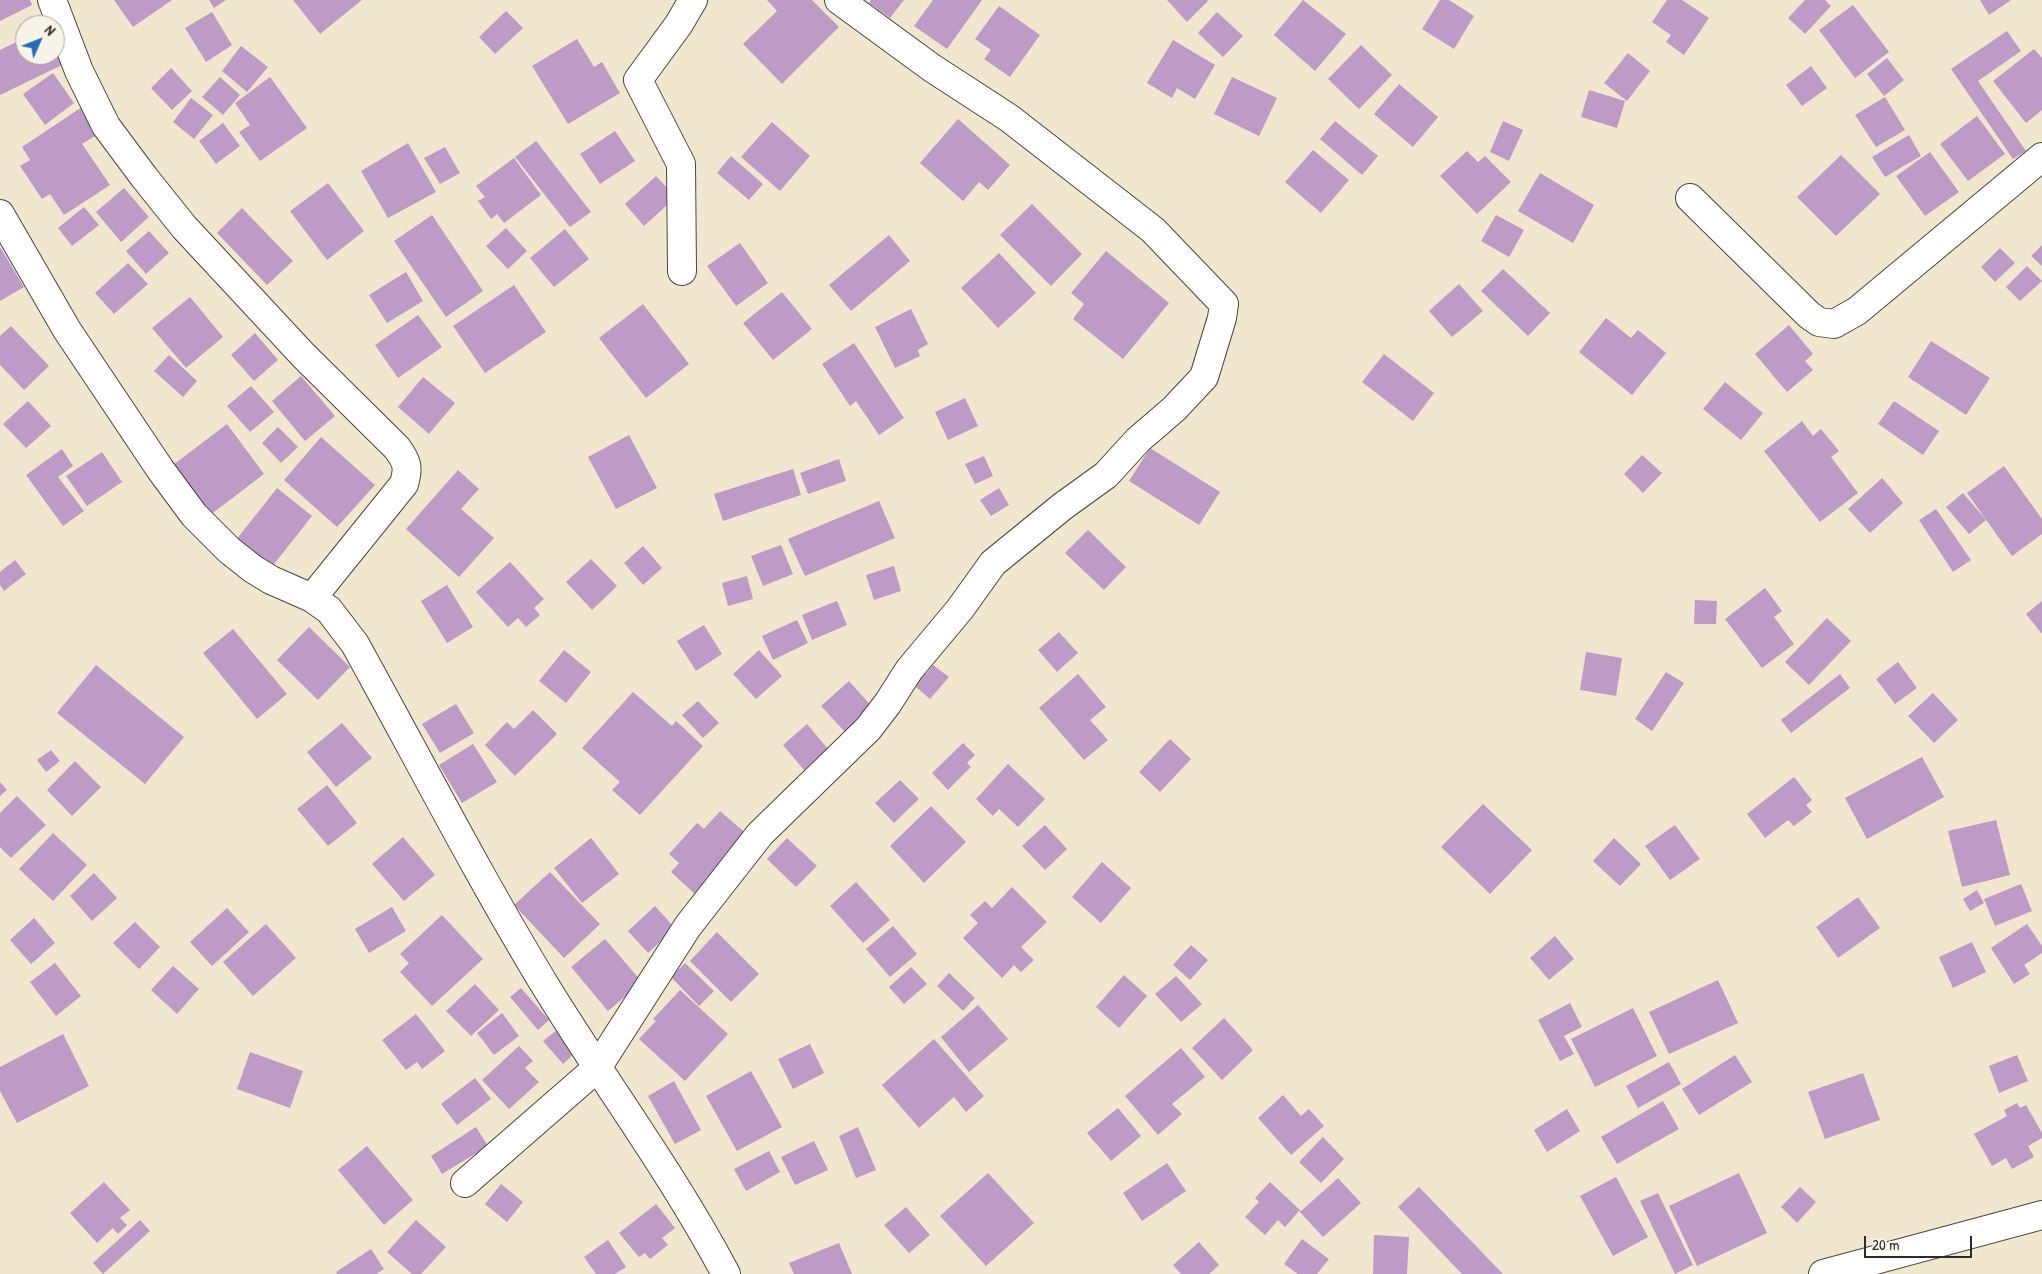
<!DOCTYPE html>
<html>
<head>
<meta charset="utf-8">
<style>
	body { margin:0 }
	#map { position:relative; width:2042px; height:1274px; overflow:hidden; background:#f0e7ce; font-family:"Patrick Hand",sans-serif }
	canvas { display:block }
	.north { position:absolute; left:15px; top:15px; width:50px; height:50px; box-sizing:border-box; background:#f7f3e8; border:1px solid #a5a39c; border-radius:50%; rotate:46deg; font-size:14px; font-weight:700; line-height:20px; text-align:center; color:#2b2b2b }
	.north::after { content:''; display:block; margin:auto; width:18px; height:22px; background:#1f6fb2; clip-path:polygon(50% 0,100% 100%,50% 72%,0 100%) }
	.scale { position:absolute; left:1864px; top:1236px; width:108px; height:22px; box-sizing:border-box; border:2px solid #2b2b2b; border-top:0; padding-left:6px; font-size:15px; line-height:18px; white-space:nowrap; color:#2b2b2b; -webkit-text-stroke:4px #f7f3e8; paint-order:stroke }
</style>
</head>
<body>
<div id="map">
<canvas width="2042" height="1274"></canvas>
<div class="north">N</div>
<div class="scale">20 m</div>
</div>
<script>
const ctx = document.querySelector('canvas').getContext('2d');
ctx.lineJoin = 'round';
function fill(path, color) { ctx.fillStyle = color; ctx.fill(path, 'evenodd'); }
function stroke(path, color, width, dash) { ctx.strokeStyle = color; ctx.lineWidth = width; ctx.lineCap = dash ? 'butt' : 'round'; ctx.setLineDash(dash || []); ctx.stroke(path); }
fill(new Path2D(`
	M0,0H30L32,5L0,21Z
	M114,0H172L133,27Z
	M209,0H226L214,8Z
	M293,0H362L320,34Z
	M767,0H812L839,27L782,84L743,44L777,11Z
	M871,0H904L890,18L869,3Z
	M933,0H982L947,49L914,26Z
	M1167,0H1207L1208,1L1187,22Z
	M1303,0L1346,34L1315,71L1274,35Z
	M1440,0H1449L1474,16L1454,49L1422,29Z
	M1667,0H1682L1709,18L1684,55L1666,42L1671,35L1652,22Z
	M1805,0H1825L1831,6L1805,34L1788,18Z
	M1980,0H2011L1989,15Z
	M1853,5L1889,52L1855,78L1819,30Z
	M999,6L1040,35L1010,77L984,59L991,50L975,39Z
	M506,11L523,28L495,54L479,37Z
	M212,12L232,45L206,62L185,28Z
	M1217,12L1243,36L1223,57L1198,33Z
	M2007,31L2021,51L1978,81L2026,151L2013,159L1951,69Z
	M25,38V55H55V50L62,65L0,95V50Z
	M577,39L594,67L602,62L620,93L568,124L532,66Z
	M1173,40L1215,65L1195,99L1177,88L1172,98L1147,83Z
	M1361,45L1392,75L1359,109L1328,79Z
	M241,46L268,67L247,92L222,71Z
	M2034,49L2042,58V110L2026,123L1993,81Z
	M1628,53L1650,71L1627,101L1604,83Z
	M1887,58L1904,80L1884,96L1867,74Z
	M1811,66L1827,88L1802,106L1786,85Z
	M171,68L192,91L172,110L151,88Z
	M53,73L74,103L45,125L23,94Z
	M220,77L240,95L223,115L202,97Z
	M270,77L307,128L260,161L239,132L250,125L235,103Z
	M1232,77L1277,98L1259,136L1214,114Z
	M1399,84L1438,117L1413,147L1374,114Z
	M1589,90L1625,101L1617,128L1581,117Z
	M1885,97L1905,130L1876,147L1855,115Z
	M191,98L213,115L194,139L173,122Z
	M82,107L100,133L82,144L110,185L64,215L50,194L42,199L20,166L30,160L22,147Z
	M1977,116L2005,154L1968,181L1940,144Z
	M958,119L1010,165L988,190L979,182L963,201L920,163Z
	M1335,121L1378,156L1362,175L1320,139Z
	M1503,121L1523,130L1509,161L1490,152Z
	M772,122L810,156L780,191L741,157Z
	M223,123L240,146L216,164L199,141Z
	M615,131L635,161L600,184L580,154Z
	M1909,135L1921,156L1885,177L1872,157Z
	M536,141L591,212L570,227L515,157Z
	M408,143L436,192L388,218L361,171Z
	M445,147L460,173L440,184L424,158Z
	M1313,150L1349,180L1321,213L1285,182Z
	M1467,151L1478,162L1485,156L1511,182L1477,214L1440,176Z
	M1930,152L1959,192L1925,216L1896,176Z
	M1841,155L1880,194L1836,236L1797,197Z
	M731,156L763,184L749,200L717,173Z
	M514,158L541,195L504,223L497,214L491,219L478,201L485,197L476,186Z
	M1540,173L1594,205L1573,243L1518,211Z
	M656,176L676,197L644,226L625,204Z
	M328,183L364,231L327,260L290,211Z
	M124,188L149,217L121,242L96,212Z
	M1032,204L1082,254L1051,286L1000,235Z
	M84,207L99,225L72,246L58,228Z
	M242,208L293,261L267,285L217,233Z
	M432,215L483,291L446,317L394,241Z
	M1496,215L1524,230L1509,257L1481,241Z
	M506,228L527,251L508,269L486,246Z
	M565,229L589,259L554,287L530,258Z
	M149,231L169,253L146,274L126,251Z
	M889,235L910,261L851,311L829,285Z
	M740,243L768,283L736,306L707,266Z
	M2042,245V266L2031,256Z
	M0,247L24,287L0,301Z
	M2000,248L2015,263L1995,282L1981,267Z
	M1106,251L1169,303L1123,359L1073,319L1084,304L1071,293Z
	M999,253L1036,293L998,328L961,288Z
	M128,263L148,284L114,314L95,293Z
	M2027,266L2042,281L2020,301L2006,287Z
	M1503,269L1550,313L1528,336L1481,291Z
	M406,272L423,301L387,323L369,295Z
	M1459,284L1483,311L1452,337L1429,311Z
	M514,285L546,332L485,373L453,326Z
	M782,292L812,329L773,360L743,323Z
	M190,297L223,337L186,368L152,328Z
	M643,304L689,364L646,398L599,338Z
	M911,309L928,344L918,350L920,356L895,368L875,327Z
	M418,315L442,347L398,378L375,345Z
	M1606,318L1631,338L1638,330L1666,353L1632,395L1579,352Z
	M1789,325L1813,354L1805,361L1813,370L1787,392L1755,354Z
	M11,326L49,366L24,390L0,365V336Z
	M255,333L278,360L254,381L231,355Z
	M1931,341L1990,378L1966,415L1908,377Z
	M854,343L904,418L879,435L856,401L850,406L822,364Z
	M1384,354L1434,393L1413,421L1362,382Z
	M169,355L197,381L183,397L154,371Z
	M301,376L335,416L305,441L272,401Z
	M423,377L455,403L429,434L398,407Z
	M1725,382L1763,413L1741,440L1703,409Z
	M251,386L274,412L250,432L227,406Z
	M965,398L978,426L948,440L935,412Z
	M28,401L51,426L26,448L3,424Z
	M1894,401L1939,431L1923,455L1878,424Z
	M1802,421L1813,436L1821,429L1839,451L1831,457L1858,493L1820,522L1764,451Z
	M227,424L264,474L210,515L173,465Z
	M278,427L298,447L281,463L262,443Z
	M629,435L657,488L616,509L588,457Z
	M321,437L375,485L337,527L284,480Z
	M1150,448L1220,492L1199,525L1129,481Z
	M62,449L73,466L58,477L84,511L63,526L26,475Z
	M102,452L122,482L87,506L66,476Z
	M1642,455L1662,473L1643,493L1624,474Z
	M984,456L993,476L975,484L965,464Z
	M839,459L846,481L808,494L800,473Z
	M2004,466L2042,519V534L2012,556L1967,493Z
	M793,469L801,495L723,521L714,494Z
	M458,470L479,489L461,509L494,538L459,577L406,529Z
	M1882,478L1903,503L1870,533L1848,509Z
	M277,488L312,516L271,568L236,540Z
	M999,488L1009,505L991,516L980,500Z
	M1963,493L1986,520L1969,534L1946,507Z
	M879,501L895,538L805,576L788,539Z
	M1936,509L1971,560L1953,572L1919,520Z
	M1088,530L1126,567L1104,590L1065,553Z
	M781,545L793,574L763,586L751,556Z
	M643,546L662,568L643,585L624,563Z
	M591,559L617,586L592,610L566,582Z
	M15,560L26,574L4,591L0,585V572Z
	M510,562L544,599L534,608L540,615L526,627L518,618L508,627L476,592Z
	M894,566L901,591L874,600L866,575Z
	M747,576L753,599L728,606L722,583Z
	M447,585L473,627L447,643L421,601Z
	M1765,588L1782,611L1774,617L1794,644L1762,668L1725,619Z
	M1695,600L1717,601L1716,624H1694Z
	M837,601L847,625L812,640L802,615Z
	M2042,601V634L2026,614Z
	M1827,618L1851,641L1809,685L1785,662Z
	M797,620L808,643L773,660L762,636Z
	M704,625L722,654L696,671L677,641Z
	M309,627L350,667L318,700L277,660Z
	M233,629L287,694L257,719L203,653Z
	M1059,632L1078,653L1057,672L1038,650Z
	M564,650L591,672L566,703L539,681Z
	M759,650L782,676L756,699L733,674Z
	M1586,652L1622,658L1616,696L1580,690Z
	M1898,662L1917,688L1895,704L1876,679Z
	M96,665L184,737L145,784L57,713Z
	M933,665L949,677L930,699L909,681L920,668L926,674Z
	M1666,672L1684,683L1652,731L1635,719Z
	M1078,674L1106,707L1090,720L1108,740L1084,760L1039,708Z
	M1840,674L1850,688L1791,733L1781,720Z
	M849,681L873,708L845,732L821,706Z
	M633,692L672,726L676,721L703,746L640,815L612,790L620,782L582,748Z
	M1933,693L1958,720L1934,743L1908,716Z
	M698,701L719,723L703,738L682,715Z
	M456,704L474,733L440,753L422,724Z
	M533,710L557,734L515,776L485,745L507,722L514,729Z
	M342,723L372,758L336,787L307,752Z
	M807,724L828,749L804,770L783,745Z
	M1170,739L1191,759L1160,792L1139,772Z
	M963,743L975,755L967,763L971,767L948,790L932,773Z
	M473,744L497,782L462,803L439,765Z
	M51,750L60,761L46,772L37,760Z
	M1922,757L1944,797L1867,839L1845,798Z
	M75,761L101,787L72,816L47,790Z
	M1008,764L1045,799L1018,827L999,809L993,816L976,799Z
	M1794,777L1812,800L1806,805L1812,812L1794,826L1788,820L1765,838L1747,814Z
	M900,780L919,799L894,823L875,803Z
	M0,782L7,790L0,796Z
	M327,785L357,823L328,846L297,809Z
	M17,796L46,825L11,858L0,847V813Z
	M1483,804L1532,850L1490,894L1441,847Z
	M931,806L966,842L924,883L890,846Z
	M720,811L749,836L696,895L671,872L679,863L669,854L697,823L704,829Z
	M1996,820L2010,875L1962,887L1948,831Z
	M1045,825L1067,849L1045,870L1022,846Z
	M1675,825L1700,859L1670,880L1645,846Z
	M53,833L87,865L53,901L19,869Z
	M403,837L435,875L404,901L372,864Z
	M591,838L619,874L582,903L554,868Z
	M787,838L817,866L796,887L767,859Z
	M1614,838L1641,864L1620,886L1593,861Z
	M1102,862L1131,888L1101,923L1072,897Z
	M550,872L600,924L564,958L514,905Z
	M94,873L117,898L92,921L70,896Z
	M856,882L890,920L863,943L830,906Z
	M2021,884L2032,911L1995,926L1984,899Z
	M1012,887L1047,922L1021,947L1034,960L1021,972L1014,965L1002,978L963,938L978,923L970,915L985,901L992,908Z
	M1977,890L1984,903L1970,911L1963,899Z
	M1858,897L1880,928L1838,958L1816,927Z
	M655,906L675,928L648,953L628,931Z
	M392,907L406,931L369,953L355,929Z
	M227,908L249,932L212,966L190,942Z
	M442,915L483,959L432,1006L400,972L409,963L400,954Z
	M34,918L55,943L31,964L10,940Z
	M135,922L160,947L139,969L113,943Z
	M266,924L296,958L253,996L223,962Z
	M2027,924L2042,946V953L2024,965L2030,974L2014,984L1991,948Z
	M893,926L917,954L890,977L866,949Z
	M717,932L759,974L731,1002L690,961Z
	M1555,936L1574,959L1549,980L1530,958Z
	M605,939L642,982L608,1011L571,967Z
	M1972,942L1986,972L1953,988L1939,957Z
	M1191,945L1208,960L1190,980L1173,965Z
	M55,963L81,996L56,1016L30,982Z
	M685,963L714,991L699,1006L671,977Z
	M173,966L199,989L177,1014L151,990Z
	M911,967L927,984L904,1004L889,987Z
	M949,973L975,998L963,1011L937,986Z
	M1124,975L1147,996L1119,1028L1096,1007Z
	M1176,976L1202,1004L1181,1022L1155,994Z
	M1718,980L1738,1023L1669,1054L1649,1012Z
	M475,984L499,1010L471,1036L446,1011Z
	M521,988L549,1020L538,1030L510,997Z
	M680,990L728,1034L685,1081L639,1039L656,1021L653,1019Z
	M1570,1003L1582,1027L1564,1036L1574,1054L1560,1061L1538,1020Z
	M978,1005L1008,1039L969,1072L941,1037Z
	M1633,1008L1657,1056L1595,1087L1571,1039Z
	M502,1013L519,1036L494,1055L477,1033Z
	M416,1014L445,1051L422,1069L417,1062L406,1070L382,1040Z
	M1224,1018L1253,1050L1222,1080L1192,1048Z
	M557,1030L576,1052L563,1064L543,1041Z
	M63,1034L89,1086L17,1123L0,1091V1067Z
	M934,1039L984,1096L966,1112L954,1097L919,1128L882,1085Z
	M810,1044L824,1073L793,1089L778,1059Z
	M519,1046L533,1061L525,1068L539,1082L509,1109L482,1080Z
	M1181,1048L1205,1077L1172,1104L1182,1114L1158,1135L1125,1096Z
	M250,1052L303,1071L290,1108L237,1089Z
	M1735,1055L1752,1082L1699,1115L1682,1089Z
	M2017,1055L2028,1081L1999,1093L1989,1066Z
	M1669,1062L1681,1084L1638,1108L1626,1086Z
	M751,1071L782,1127L737,1151L706,1096Z
	M1863,1073L1880,1120L1825,1139L1808,1092Z
	M475,1078L491,1099L457,1125L441,1104Z
	M674,1081L701,1130L675,1144L648,1096Z
	M1283,1095L1301,1116L1309,1109L1324,1126L1291,1155L1258,1118Z
	M1663,1101L1679,1129L1617,1164L1601,1137Z
	M2017,1103L2020,1108L2026,1105L2042,1133V1138L2028,1146L2034,1157L2012,1169L2006,1158L1992,1166L1974,1134L2007,1116L2004,1110Z
	M1118,1108L1141,1136L1111,1161L1087,1133Z
	M1567,1109L1580,1131L1547,1152L1534,1130Z
	M476,1127L488,1146L442,1174L431,1156Z
	M858,1127L876,1170L856,1178L839,1136Z
	M1323,1137L1344,1159L1321,1183L1299,1162Z
	M814,1141L828,1170L795,1185L781,1157Z
	M367,1146L413,1200L384,1225L338,1170Z
	M769,1151L780,1172L746,1191L734,1169Z
	M1167,1163L1186,1191L1142,1221L1123,1193Z
	M988,1173L1034,1223L986,1266L940,1216Z
	M1739,1173L1767,1233L1697,1266L1669,1206Z
	M1616,1177L1648,1237L1613,1256L1580,1196Z
	M1338,1178L1361,1203L1323,1237L1299,1211L1285,1227L1278,1220L1265,1235L1245,1217L1259,1202L1255,1198L1270,1182L1301,1211Z
	M104,1182L130,1210L120,1218L127,1225L118,1234L113,1228L97,1243L70,1213Z
	M501,1184L523,1202L507,1222L485,1204Z
	M1419,1187L1503,1274H1462L1398,1207Z
	M1800,1187L1816,1202L1797,1223L1781,1207Z
	M1658,1193L1693,1265L1675,1274L1640,1201Z
	M656,1204L675,1228L662,1238L668,1245L650,1259L645,1253L639,1257L619,1233Z
	M906,1207L930,1235L909,1253L884,1225Z
	M140,1220L150,1231L103,1274L93,1263Z
	M416,1220L446,1247L421,1274H412L387,1252Z
	M1374,1235L1409,1237L1407,1274H1373Z
	M1302,1239L1329,1259L1317,1274H1298L1284,1264Z
	M608,1240L626,1267L615,1274H596L584,1257Z
	M1199,1242L1219,1265L1209,1274H1181L1173,1265Z
	M839,1243L852,1274H794L789,1263Z
	M371,1249L384,1269L376,1274H337L336,1272Z`), '#be9bc6');
const street = new Path2D(`
	M52,0L79,71L106,126L144,177L184,227L304,356L397,448C407,462 409,467 404,484L312,598
	M1690,198L1809,315L1819,322L1834,324L1857,311L2042,157
	M0,214L67,330L160,469L194,515L229,550L253,569L271,580L312,598L329,610L355,644C418,758 478,875 546,987C605,1083 673,1174 726,1274
	M682,271L681,164L638,80L679,24L693,0
	M465,1183L597,1068L688,926L760,834L868,729L888,703L909,670L960,609L993,563L1063,506L1106,475L1138,440L1174,409L1204,377L1222,318L1224,304L1153,230L1009,118L932,68L839,0
	M1823,1274L2042,1215`);
stroke(street, '#494743', 30);
stroke(street, '#fff', 28);
</script>
</body>
</html>
